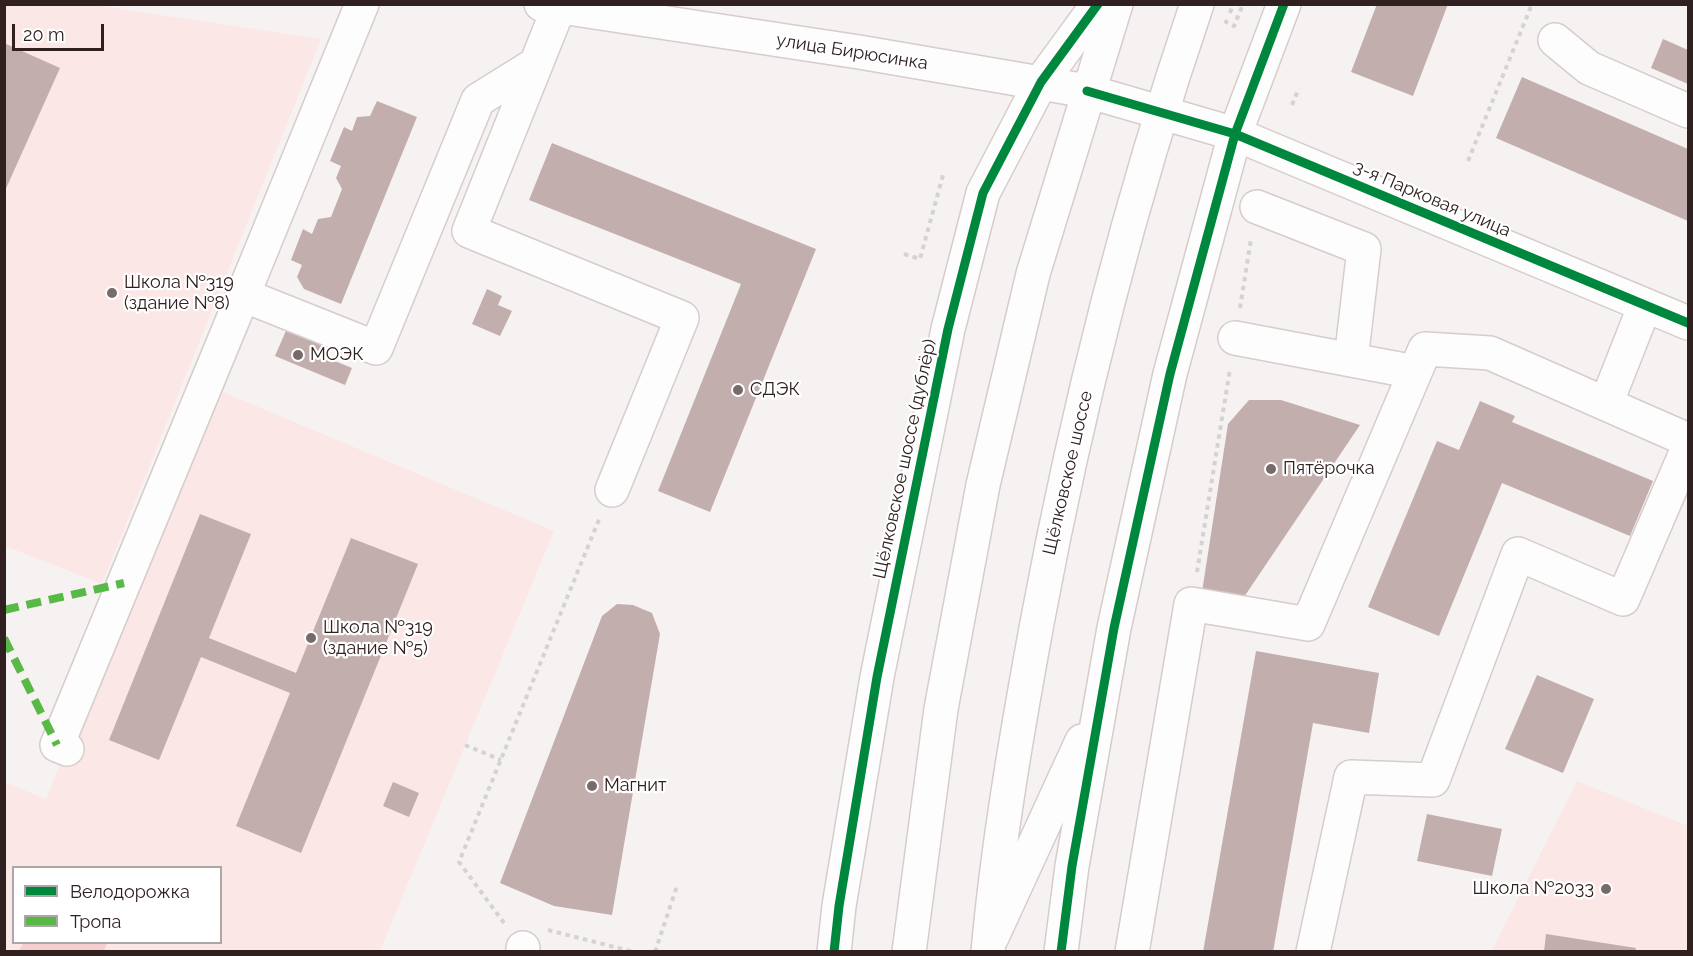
<!DOCTYPE html>
<html>
<head>
<meta charset="utf-8">
<style>
	body { margin:0 }
	#map { position:relative; width:1693px; height:956px; overflow:hidden; background:#f7f2f2; font-family:Raleway,sans-serif }
	canvas { display:block }
	.frame { position:absolute; inset:0; border:6px solid #302020; pointer-events:none }
	.legend { position:absolute; left:12px; top:866px; width:210px; height:78px; box-sizing:border-box; background:#fff; border:2px solid #aca6a6; margin:0; padding:8px 10px; list-style:none; font-size:18px; color:#302020 }
	.legend li { display:flex; align-items:center; gap:12px; height:30px }
	.legend b { width:30px; border:2px solid #aca6a6 }
	.scale { position:absolute; left:12px; top:24px; width:92px; height:27px; box-sizing:border-box; border:3px solid #302020; border-top:0; padding-left:8px; font-size:18px; line-height:21px; white-space:nowrap; color:#302020; -webkit-text-stroke:4px #fff; paint-order:stroke }
</style>
</head>
<body>
<div id="map">
<canvas width="1693" height="956"></canvas>
<div class="frame"></div>
<ul class="legend">
<li><b style="height:8px;background:#00873e"></b>Велодорожка</li>
<li><b style="height:8px;background:#58b947"></b>Тропа</li>
</ul>
<div class="scale">20 m</div>
</div>
<script>
const ctx = document.querySelector('canvas').getContext('2d');
ctx.lineJoin = 'round';
function fill(path, color) { ctx.fillStyle = color; ctx.fill(path, 'evenodd'); }
function stroke(path, color, width, dash) { ctx.strokeStyle = color; ctx.lineWidth = width; ctx.lineCap = dash ? 'butt' : 'round'; ctx.setLineDash(dash || []); ctx.stroke(path); }
function drawText(font, color, halo, rows, align = 'center') {
  ctx.font = font + ' Raleway,sans-serif'; ctx.lineWidth = 4.5; ctx.setLineDash([]); ctx.textBaseline = 'middle'; ctx.strokeStyle = halo; ctx.fillStyle = color; for (const [text, x, y, turn = 0] of rows) {
    ctx.save(); ctx.translate(x, y); ctx.rotate((+turn || 0) * Math.PI / 180); ctx.textAlign = isNaN(turn) ? turn : align; if (halo) ctx.strokeText(text, 0, 0); ctx.fillText(text, 0, 0); ctx.restore();
  }
}
fill(new Path2D(`
	M4,5H94L321,39L102,584L5,546Z
	M213,388L554,531L380,951H5L4,782L46,799ZM14,868H220V942H14Z
	M1577,781L1688,826V951L1491,952Z`), '#fbe7e6');
fill(new Path2D(`
	M23,943V942L107,943L104,951H19Z`), '#f5cfce');
fill(new Path2D(`
	M1377,4H1448L1413,96L1351,72Z
	M1663,39L1688,50V84L1651,68Z
	M4,43L60,68L4,193Z
	M1522,77L1688,149V221L1496,138Z
	M377,101L417,117L341,304L304,289L297,277L302,265L291,260L303,229L312,234L318,219L331,217L342,189L336,178L341,166L330,161L344,127L352,131L357,117L370,116Z
	M552,143L816,249L710,512L658,491L741,284L529,200Z
	M487,289L502,296L498,305L512,311L500,336L472,324Z
	M288,326L326,341L320,355L352,368L345,385L275,356Z
	M1249,400H1281L1360,425L1242,600L1202,592L1228,424Z
	M1480,401L1515,416L1512,422L1653,481L1630,536L1502,483L1439,636L1368,607L1437,441L1459,450Z
	M200,514L251,534L209,638L296,673L351,538L418,564L301,853L236,826L290,693L201,657L159,760L109,740Z
	M617,604L633,605L652,613L660,634L612,915L554,906L500,883L602,616Z
	M1256,651L1379,673L1369,733L1313,723L1273,952H1203Z
	M1537,675L1594,699L1563,773L1505,749Z
	M393,782L419,793L409,817L383,806Z
	M1427,814L1502,829L1492,876L1417,861Z
	M1546,934L1636,948L1635,952H1544Z`), '#c3aeae');
const minor = new Path2D(`
	M362,4L243,295L376,348L478,100L536,64
	M559,7L469,231L682,318L612,490
	M1555,40L1589,68L1688,111
	M1087,91L1235,134L1688,323
	M1257,207L1364,249L1351,360
	M1235,338L1415,372
	M1606,404L1688,440
	M67,749L57,745L243,295
	M992,937L1082,741
	M523,952V948
	M834,952L839,906L877,677L948,329L983,193L1041,82L1098,4
	M1061,952L1072,866L1114,628L1170,374L1235,134L1284,4
	M1132,952L1191,604L1308,624L1425,349L1490,353L1606,404L1645,305
	M1313,952L1351,777L1433,780L1518,554L1623,599L1688,448`);
const major = new Path2D(`
	M541,4L859,52L1087,91
	M909,952L941,709L983,485L1033,274L1116,4
	M988,952C998,842 1017,732 1037,623C1076,414 1128,206 1197,4`);
stroke(minor, '#d7cccc', 36);
stroke(major, '#d7cccc', 36);
stroke(new Path2D(`
	M1230,13L1233,4
	M1227,20L1226,22L1234,26L1243,4
	M1292,105L1299,88
	M1468,161L1532,4
	M904,254L920,259L943,175
	M1240,308L1251,239
	M1197,572L1230,369
	M465,745L501,760
	M504,923L459,862L600,517
	M548,930L634,952
	M655,952L677,886`), '#d4d2d2', 4, [4.5, 4.5]);
stroke(minor, '#fefdfd', 33);
stroke(major, '#fefdfd', 33);
stroke(new Path2D(`
	M4,610L124,583
	M4,638L57,745`), '#58b947', 8, [15, 8]);
stroke(new Path2D(`
	M1087,91L1235,134L1688,323
	M834,952L839,906L877,677L948,329L983,193L1041,82L1098,4
	M1061,952L1072,866L1114,628L1170,374L1235,134L1284,4`), '#00873e', 9);
for (const [x, y, r, color] of [
	[112,293,6,"#766a6a"],
	[298,355,6,"#766a6a"],
	[738,390,6,"#766a6a"],
	[1271,469,6,"#766a6a"],
	[311,638,6,"#766a6a"],
	[592,786,6,"#766a6a"],
	[1606,889,6,"#766a6a"]
]) { const dot = new Path2D(); dot.arc(x, y, r, 0, 2 * Math.PI); ctx.fillStyle = color; ctx.fill(dot); stroke(dot, '#fff', 2); }
drawText('18px', '#302020', '#fff', [
	["улица Бирюсинка",852,52,9],
	["3-я Парковая улица",1432,199,23],
	["Щёлковское шоссе (дублёр)",905,459,-78],
	["Щёлковское шоссе",1068,473,-77]
]);
drawText('18px', '#302020', '#fff', [
	["Школа №319",124,283],
	["(здание №8)",124,304],
	["МОЭК",310,355],
	["СДЭК",750,390],
	["Пятёрочка",1283,469],
	["Школа №319",323,628],
	["(здание №5)",323,649],
	["Магнит",604,786],
	["Школа №2033",1594,889,"right"]
], 'left');
</script>
</body>
</html>
